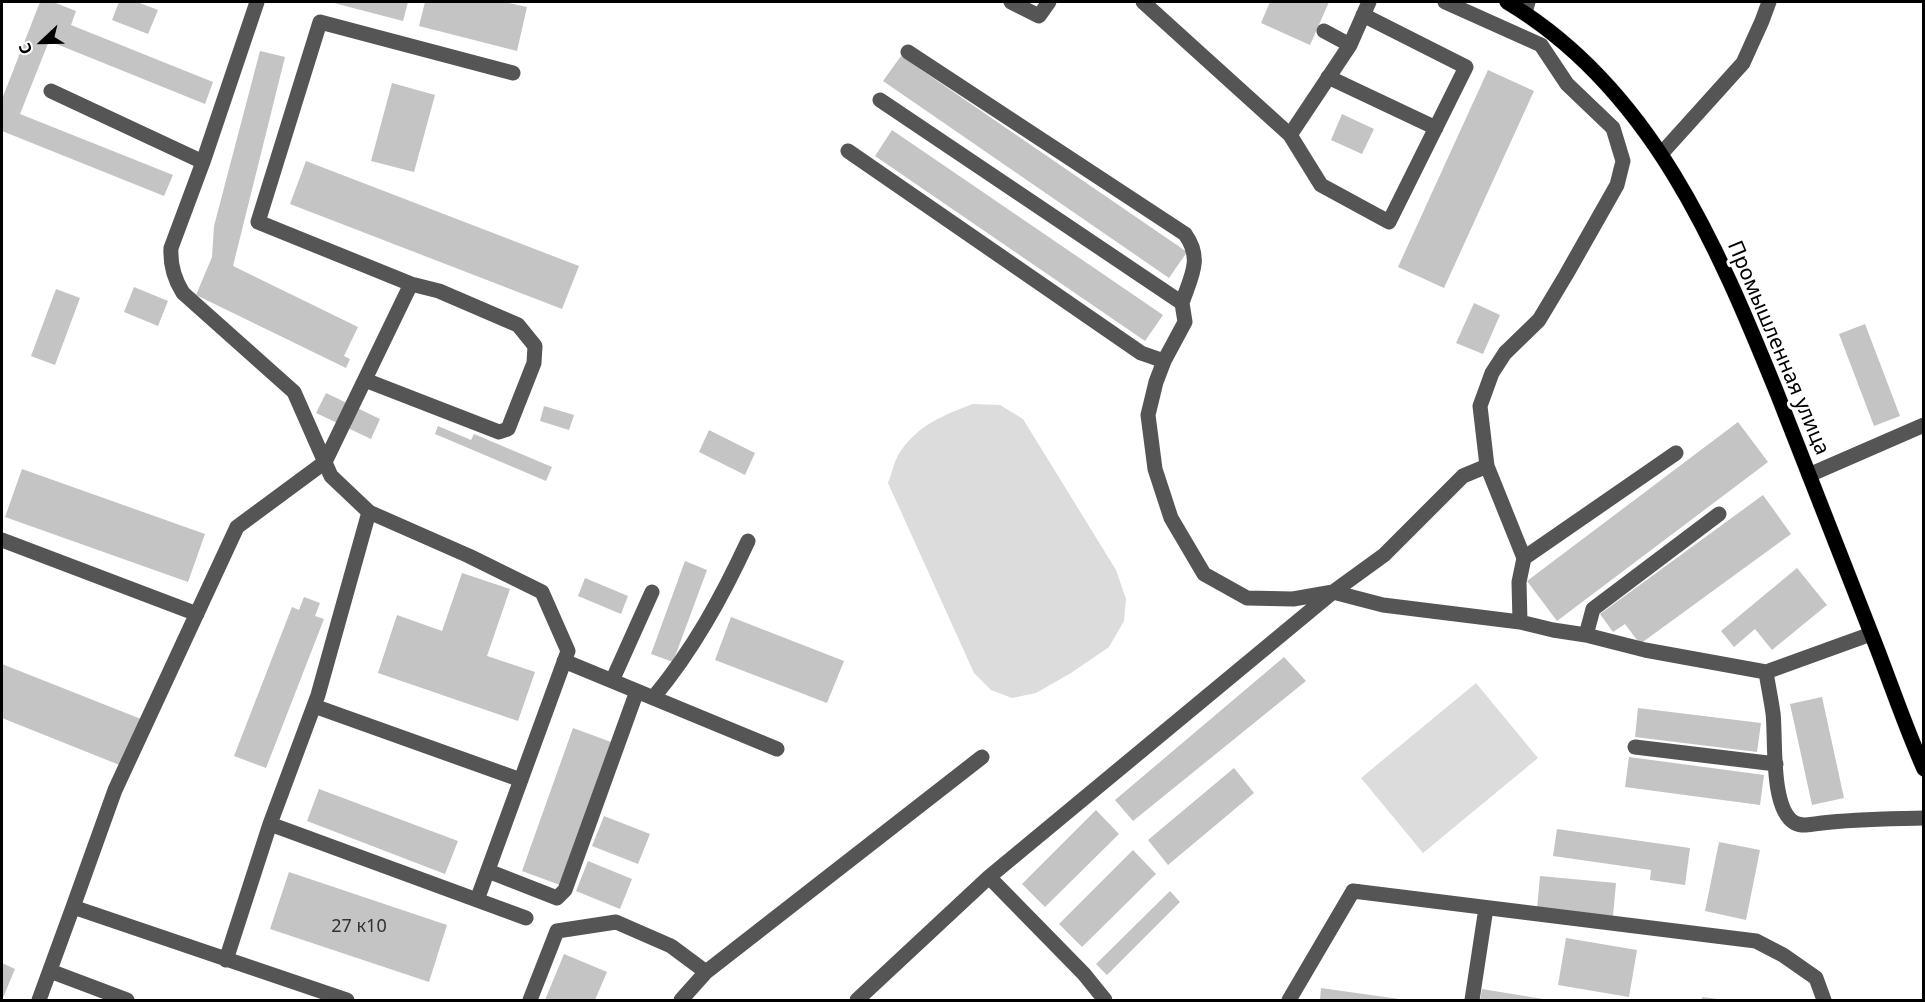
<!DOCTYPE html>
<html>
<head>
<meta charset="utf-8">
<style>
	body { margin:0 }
	#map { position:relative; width:1925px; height:1002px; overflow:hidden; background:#fff; font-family:"Noto Sans",sans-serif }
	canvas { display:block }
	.frame { position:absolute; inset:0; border:3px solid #000; pointer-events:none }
	.north { position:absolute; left:12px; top:12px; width:60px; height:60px; -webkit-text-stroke:4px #fff; paint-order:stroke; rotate:248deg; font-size:16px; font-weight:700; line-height:24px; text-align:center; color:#000 }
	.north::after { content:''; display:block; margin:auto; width:21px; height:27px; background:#000; clip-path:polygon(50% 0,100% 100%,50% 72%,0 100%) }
</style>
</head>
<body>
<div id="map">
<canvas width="1925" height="1002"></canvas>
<div class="frame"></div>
<div class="north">С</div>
</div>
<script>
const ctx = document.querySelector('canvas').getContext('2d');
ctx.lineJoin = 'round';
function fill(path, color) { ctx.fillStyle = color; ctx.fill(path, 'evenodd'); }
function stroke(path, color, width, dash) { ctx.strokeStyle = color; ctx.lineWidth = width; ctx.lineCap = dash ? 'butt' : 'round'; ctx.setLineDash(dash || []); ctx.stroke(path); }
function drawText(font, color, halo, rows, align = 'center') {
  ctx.font = font + ' "Noto Sans",sans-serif'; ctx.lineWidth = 6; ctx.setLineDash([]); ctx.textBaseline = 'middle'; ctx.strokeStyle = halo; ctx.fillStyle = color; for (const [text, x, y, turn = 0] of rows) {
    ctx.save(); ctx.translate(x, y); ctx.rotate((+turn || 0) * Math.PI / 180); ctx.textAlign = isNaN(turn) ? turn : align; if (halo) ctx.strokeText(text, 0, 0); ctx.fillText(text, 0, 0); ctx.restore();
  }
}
fill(new Path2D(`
	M973,404L1000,405L1023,419L1116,570L1126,599L1124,621L1109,647L1071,673L1036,693L1012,698L991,690L974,673L888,483C892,473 894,461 900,452C918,425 944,415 973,404Z
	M1476,683L1538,758L1423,853L1361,778Z`), '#dcdcdc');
fill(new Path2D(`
	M40,2H53L76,11L71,25L213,82L205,104L49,41L20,114L173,175L164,196L2,131V99Z
	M119,2H137L158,10L148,34L112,20Z
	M330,2H408L403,21Z
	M425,2H504L527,7L517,51L419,26Z
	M1270,2H1329L1310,45L1261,23Z
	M260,51L285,57L233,266L358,327L344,356L350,359L346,368L196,295L212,257L214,226Z
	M901,56L1187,252L1169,278L883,81Z
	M1488,70L1534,91L1444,288L1398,267Z
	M392,83L435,95L414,172L371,161Z
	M1342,114L1374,129L1362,154L1331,140Z
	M892,130L1163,315L1145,341L875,156Z
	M306,161L579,266L562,309L290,204Z
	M134,287L168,301L158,326L124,312Z
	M56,289L80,298L55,365L31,356Z
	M1474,303L1500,315L1483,354L1456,343Z
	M1865,324L1900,416L1874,426L1839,334Z
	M326,393L380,419L371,439L316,413Z
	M544,406L574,415L569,430L540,421Z
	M1738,422L1768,462L1557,621L1527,581Z
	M438,426L471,440L474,434L552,467L546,481L435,434Z
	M709,430L755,453L745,475L699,452Z
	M22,469L205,534L188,582L5,517Z
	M1763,495L1791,534L1640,644L1625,624L1613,632L1600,614Z
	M685,561L707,570L673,662L651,654Z
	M1797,568L1827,605L1772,650L1755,629L1734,647L1721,631Z
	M462,573L510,589L487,656L535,672L518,721L378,673L397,615L442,631Z
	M585,578L628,596L621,614L578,596Z
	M304,597L320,603L315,616L324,619L266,768L234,756L292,607L299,610Z
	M731,617L844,661L827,703L715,660Z
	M1284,657L1306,681L1133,821L1115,800Z
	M2,664L141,719L122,766L2,718Z
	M1822,697L1844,798L1812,805L1790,704Z
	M1638,708L1761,723L1757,752L1635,737Z
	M573,728L611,742L560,885L522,871Z
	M1629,757L1764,775L1760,805L1625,787Z
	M1234,768L1254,793L1168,865L1148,840Z
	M319,789L458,841L445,874L307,821Z
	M1096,810L1119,834L1045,907L1022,884Z
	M604,816L650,834L638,864L592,846Z
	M1557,829L1690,848L1685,885L1650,880L1651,870L1553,856Z
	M1719,842L1760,850L1746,920L1705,911Z
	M1133,850L1156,874L1082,947L1059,924Z
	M588,861L632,879L620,909L576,891Z
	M289,872L447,925L429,982L270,929Z
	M1540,876L1616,883L1613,916L1537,909Z
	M1170,891L1180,902L1107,975L1096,964Z
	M1566,938L1637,950L1629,997L1558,985Z
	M564,954L607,972L595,1000H545Z
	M2,963L15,969L2,1000Z
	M1321,988L1399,999V1000H1320Z
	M1482,989L1543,999V1000H1480Z
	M1702,997L1718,999V1000H1702Z`), '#c4c4c4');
const major = new Path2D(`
	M1507,2C1651,88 1717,245 1777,393C1809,473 1840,553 1871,633C1889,678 1904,724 1924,769`);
stroke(major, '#dbdbdb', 16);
stroke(new Path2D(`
	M1011,2L1039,16L1049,2
	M1143,2L1290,135L1321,185L1389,222L1466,67L1363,15
	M1445,2L1541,45L1567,84L1613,128L1623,161L1617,185L1566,275L1539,320L1505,353L1492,373L1480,406L1487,466L1524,558L1519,582L1520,622
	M1525,12L1528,2
	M1324,31L1350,45
	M908,52L1185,234C1203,259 1191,276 1182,303
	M1328,77L1436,128
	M51,91L203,162
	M880,100L1182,303L1185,322L1164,361L1156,382L1148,415L1155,469L1171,518L1204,574L1247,598L1293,599L1333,592L1383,605L1520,622L1553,630L1586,635L1645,650L1766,672L1871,634
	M1290,135L1350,45L1369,2
	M848,151L1141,353L1164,361
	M1661,154L1743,63L1762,21L1769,2
	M365,380L499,432L508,429L534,363L535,346L518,325L439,291L411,284
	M1809,475L1924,425
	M369,512L469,556L542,592L568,651L477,900
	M2,540L197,614
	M1524,558L1676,453
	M1586,635L1593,609L1719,514
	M564,661L777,749
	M1766,672C1768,685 1771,699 1773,713C1776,738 1770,810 1795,823C1803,827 1814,824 1822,823C1856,819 1890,819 1924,818
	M612,681L652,592
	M653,698C693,650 722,597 748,541
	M314,706L521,780
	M1635,747L1776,764
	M270,824L526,918
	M488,871L557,898L565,890L637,691
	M989,877L1084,974L1105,1000
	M73,907L115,790L237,527L325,462L411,284L258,222L320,22L513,73
	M226,960L270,824L318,695L369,512L331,476L294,392L183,293C174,279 170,265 171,248L203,162L257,2
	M50,971L127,1000
	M39,1000L73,907L347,1000
	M530,1000L557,931L616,922L671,946L706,972
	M681,1000L706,972L982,757
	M857,1000L989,877L1333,592L1384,555L1463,476L1487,466
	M1289,1000L1353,891L1756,941L1783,955L1816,978L1824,1000
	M1472,1000L1486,908`), '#555', 15);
stroke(major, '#000', 15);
drawText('18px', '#313131', null, [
	["27 к10",359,927]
]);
drawText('21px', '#000', '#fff', [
	["Промышленная улица",1778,348,67]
]);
</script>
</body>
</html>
